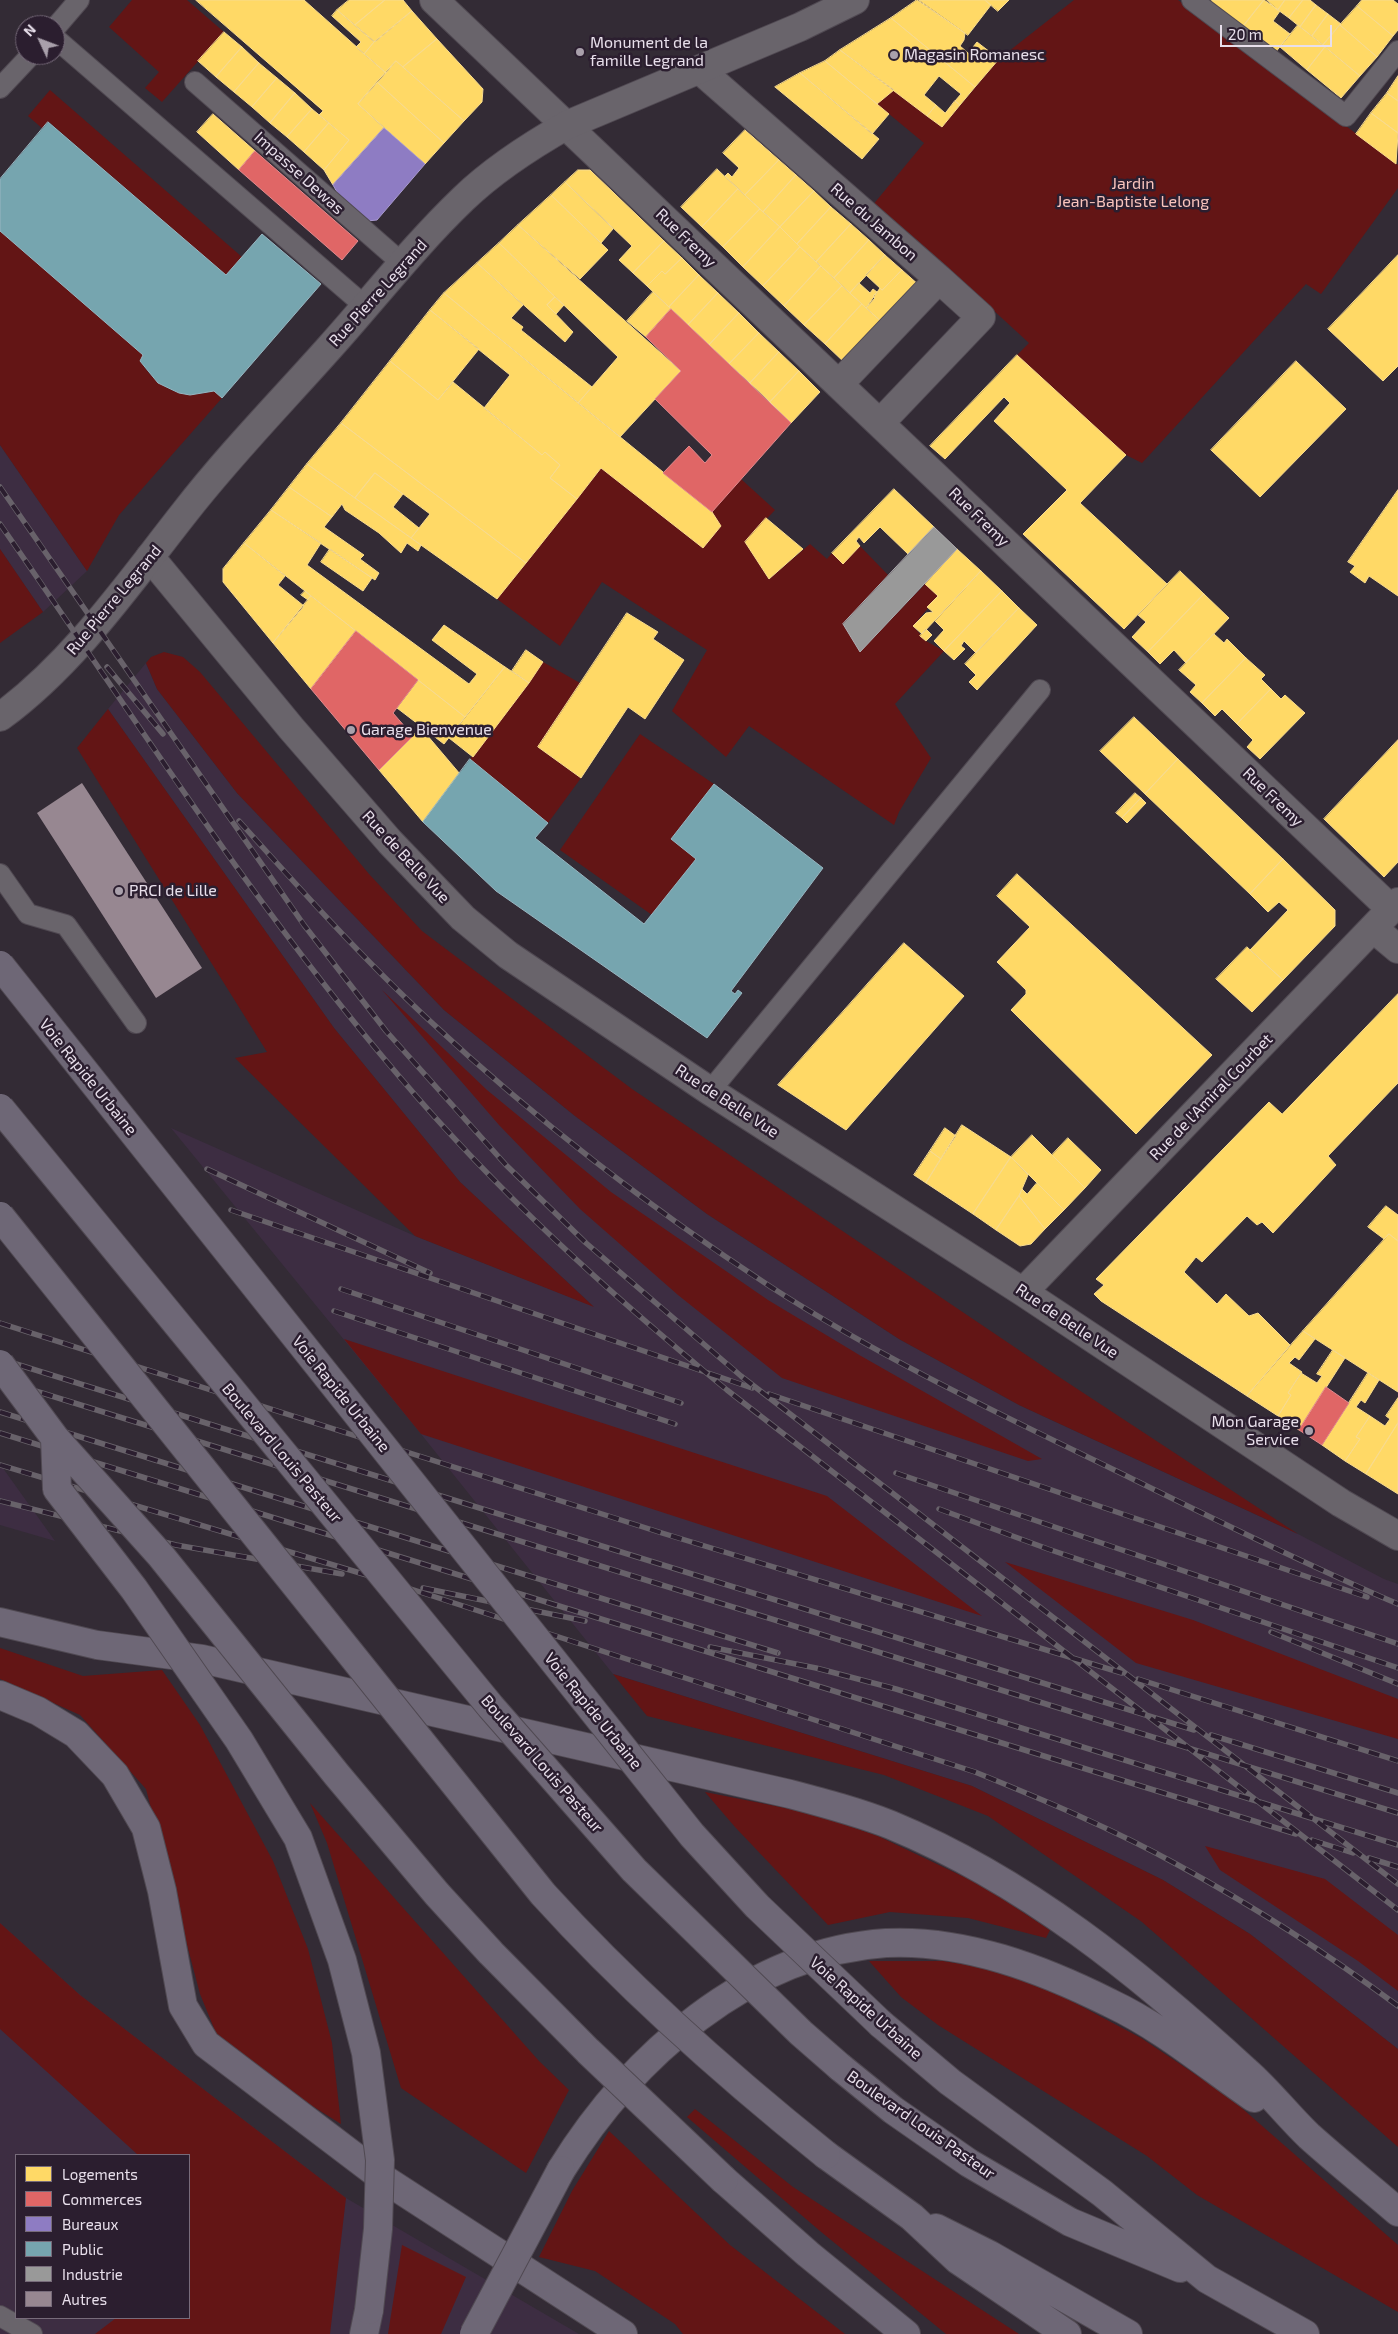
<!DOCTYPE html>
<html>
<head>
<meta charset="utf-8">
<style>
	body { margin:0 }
	#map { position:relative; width:1398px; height:2334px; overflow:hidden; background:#332b35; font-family:"Exo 2",sans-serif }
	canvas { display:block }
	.legend { position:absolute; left:15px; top:2154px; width:175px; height:165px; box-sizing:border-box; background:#2b1e2f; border:1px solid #776b7a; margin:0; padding:6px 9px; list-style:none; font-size:15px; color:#e8dfeb }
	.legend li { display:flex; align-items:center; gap:10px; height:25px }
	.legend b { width:25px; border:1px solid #776b7a }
	.north { position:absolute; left:15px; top:15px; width:50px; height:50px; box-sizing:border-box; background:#2b1e2f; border:1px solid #776b7a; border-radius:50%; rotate:313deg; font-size:14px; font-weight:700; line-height:20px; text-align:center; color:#e8dfeb }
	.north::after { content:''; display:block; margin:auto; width:18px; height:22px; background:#a9a0ab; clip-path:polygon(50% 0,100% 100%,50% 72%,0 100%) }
	.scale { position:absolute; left:1220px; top:25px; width:112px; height:22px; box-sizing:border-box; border:2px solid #e8dfeb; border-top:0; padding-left:6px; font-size:15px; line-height:18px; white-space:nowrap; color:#e8dfeb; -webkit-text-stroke:4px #2b1e2f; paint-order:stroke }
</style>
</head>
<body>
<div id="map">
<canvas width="1398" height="2334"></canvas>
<ul class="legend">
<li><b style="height:14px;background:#ffd966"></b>Logements</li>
<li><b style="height:14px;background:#e06666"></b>Commerces</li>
<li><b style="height:14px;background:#8e7cc3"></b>Bureaux</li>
<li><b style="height:14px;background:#76a5af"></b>Public</li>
<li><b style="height:14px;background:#999"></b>Industrie</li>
<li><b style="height:14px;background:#978791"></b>Autres</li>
</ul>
<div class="north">N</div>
<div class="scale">20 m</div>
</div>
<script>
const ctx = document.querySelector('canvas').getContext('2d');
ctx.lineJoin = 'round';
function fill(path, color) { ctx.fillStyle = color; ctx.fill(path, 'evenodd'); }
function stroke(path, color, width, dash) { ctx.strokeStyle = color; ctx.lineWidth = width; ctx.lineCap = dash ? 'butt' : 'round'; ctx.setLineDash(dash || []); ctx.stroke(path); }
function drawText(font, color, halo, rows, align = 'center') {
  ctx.font = font + ' "Exo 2",sans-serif'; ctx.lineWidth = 5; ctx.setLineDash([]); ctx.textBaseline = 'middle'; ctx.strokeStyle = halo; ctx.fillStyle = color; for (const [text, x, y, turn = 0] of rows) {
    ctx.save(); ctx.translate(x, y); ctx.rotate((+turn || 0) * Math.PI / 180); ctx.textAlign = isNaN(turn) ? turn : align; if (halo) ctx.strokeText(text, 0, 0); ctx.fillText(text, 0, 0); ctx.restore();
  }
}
fill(new Path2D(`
	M0,445L87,571L43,612L0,549Z
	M146,663L157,689L237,793L444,1010L575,1116L707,1214L899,1339L1019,1405L1298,1534L1384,1579L1398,1584V2049L1250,1934L1163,1880L972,1786L613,1674L421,1434L171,1128L415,1236L593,1306L460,1182L334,1028L108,709Z
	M0,1464L55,1541L0,1525Z
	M0,1923L80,1995L346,2198L579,2334H0ZM16,2155H189V2318H16Z`), '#3d2d42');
fill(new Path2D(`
	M132,0H187L224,32L162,102L145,88L159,72L109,27Z
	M1074,0H1178L1398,165V188L1321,294L1306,284L1142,463L1124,454L1017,355L1029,343L954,274L872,206L924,143L877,104L894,90L942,127L999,59Z
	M50,90L242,257L226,275L49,122L43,129L28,116Z
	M0,231L143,355L140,361C159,390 181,400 214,391L222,398L119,515L87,571L0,445Z
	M601,468L712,512L741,479L775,510L745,542L769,579L810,544L827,559L832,553L843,563L860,546L888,575L843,624L860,652L925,584L938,596L913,626L926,641L944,651L895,704L931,758L899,812L894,825L749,726L726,757L672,711L707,650L602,582L560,646L497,599Z
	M0,549L43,612L0,643Z
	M164,652L183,657L200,672L369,874L422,931L632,1089L1050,1371L1298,1534L1019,1405L899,1339L707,1214L575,1116L444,1010L237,793L157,689L146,663L151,657Z
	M543,662L580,683L538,747L581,778L548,823L470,759Z
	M108,709L334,1028L460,1182L594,1307L415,1236L235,1058L267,1052L77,748Z
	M640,734L714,784L671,839L696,859L652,915L560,850Z
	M382,990L487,1090L611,1192L768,1300L861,1356L1042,1459L1028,1461L782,1378L678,1295L580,1209L499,1125Z
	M344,1339L827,1496L982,1616L421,1434Z
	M1005,1562L1193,1620L1398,1699V1739L1136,1663Z
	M0,1648L83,1676L162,1670L200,1725L273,1861L308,1949L332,2043L341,2124L223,2050L200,1994L146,1789L80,1715L0,1679Z
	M613,1674L972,1786L1163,1880L1250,1934L1398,2049V2147L1142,1922L988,1816L884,1775L647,1716Z
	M705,1792L811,1813L878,1836L983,1886L1050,1930L1046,1938L968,1918L890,1912L828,1925L735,1827Z
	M310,1803L539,2061L569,2090L526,2173L401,2088L327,1843Z
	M1205,1846L1325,1879L1398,1935V1991L1358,1961L1220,1870Z
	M0,1923L80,1995L346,2198L330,2334H95L116,2318H189V2155H138L0,2029Z
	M869,1961H943L993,1969L1045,1987L1141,2038L1228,2096L1398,2245V2312L1197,2195L1147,2156L938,2025L901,1997Z
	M695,2109L793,2187L1019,2334H946L820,2231L687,2117Z
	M609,2131L730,2245L845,2334H683L675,2324L595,2271L539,2257L572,2191Z
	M402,2245L466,2277L441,2334H388Z`), '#631515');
const homes = new Path2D(`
	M196,0H304L386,73L358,104L384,128L333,185L324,170L349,140L319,115L323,111Z
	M349,0H385L355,25L337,10Z
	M385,0H403L412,11L375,42L355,25Z
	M917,0L965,33L964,40L960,46L974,58L979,52L973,47L977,42L999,59L975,87L891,18Z
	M919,0H985L991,5L968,35Z
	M985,0H1009L998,11Z
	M1212,0H1264L1241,29L1209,4Z
	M1264,0L1280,11L1273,21L1290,34L1275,53L1241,29Z
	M1267,0H1285L1278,10Z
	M1285,0H1303L1289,18L1278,10Z
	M1303,0H1310L1316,5L1300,27L1289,18Z
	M1362,0H1393L1398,4V30L1393,36L1357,6Z
	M1316,5L1328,14L1312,36L1300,27Z
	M1357,6L1393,36L1377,57L1340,25Z
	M337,10L374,42L364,54L356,47L361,42L332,16Z
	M412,11L437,39L403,67L396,61L386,73L364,54L374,42Z
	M1328,14L1341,24L1323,45L1312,36Z
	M891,18L975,87L960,105L955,101L961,94L939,76L924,95L936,105L927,116L840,50Z
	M1298,25L1325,47L1307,70L1280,47Z
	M1340,25L1377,57L1360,76L1323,45Z
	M224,32L242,47L216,77L198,61Z
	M437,39L483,89L482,102L464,121L403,67Z
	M242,47L259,63L234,92L216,77Z
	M1325,47L1360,76L1341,98L1307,70Z
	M840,50L894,90L877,104L825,61Z
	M396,61L464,121L444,143L377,82Z
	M825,61L889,114L872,134L800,73Z
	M259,63L277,78L252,107L234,92Z
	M800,73L879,139L862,159L775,87Z
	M1398,76V101L1387,93Z
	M277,78L295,93L270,123L252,107Z
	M377,82L444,143L425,164L358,104Z
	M295,93L312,109L287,137L270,123Z
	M1387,93L1398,101V133L1371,113Z
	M955,101L960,105L942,127L927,116L936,105L945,113Z
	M312,109L329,123L304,152L287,137Z
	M1371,113L1398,133L1396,164L1356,134Z
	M213,114L255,151L239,170L197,132Z
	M329,123L349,140L324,170L304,152Z
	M745,130L779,160L745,195L725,176L728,173L732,177L739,168L723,153Z
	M779,160L796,175L763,212L745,195Z
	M717,169L738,189L702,227L681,207Z
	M578,170H590L664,241L633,273L619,260L632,246L565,182Z
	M796,175L814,191L780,227L763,212Z
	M565,182L613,229L601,243L551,195Z
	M738,189L760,209L723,247L702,227Z
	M814,191L831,207L797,244L780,227Z
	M551,195L608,250L580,279L518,225Z
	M831,207L851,224L816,262L797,244Z
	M760,209L780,227L743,267L723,247Z
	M851,224L869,240L834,278L816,262Z
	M518,225L681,371L620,437L578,403L618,357L499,243Z
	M780,227L800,247L763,286L743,267Z
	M869,240L885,255L850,293L834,278Z
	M664,241L682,258L665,274L662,271L647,286L633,273Z
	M499,243L555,297L547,305L573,332L565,342L477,263Z
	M800,247L821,266L784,306L763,286Z
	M885,255L902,270L882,290L866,275Z
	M1398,255V366L1383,381L1328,329Z
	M682,258L699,275L669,307L647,286L662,271L665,274Z
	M477,263L523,305L511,318L523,327L521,330L592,387L578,403L444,293Z
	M821,266L842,286L804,325L784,306Z
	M902,270L920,286L884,324L866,308L880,288L882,290Z
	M699,275L718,293L688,325L669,307Z
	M859,283L870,293L873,289L877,292L873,296L875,298L866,308L850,293Z
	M842,286L862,304L825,344L804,325Z
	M653,292L671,309L646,337L627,321Z
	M444,293L712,512L721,526L703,548L601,468L577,499L550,478L560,465L545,452L542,455L484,408L510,375L430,310Z
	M718,293L739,313L709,345L688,325Z
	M555,297L564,305L556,314L547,305Z
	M862,304L884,324L846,364L825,344Z
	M430,310L479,349L438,400L390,361Z
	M739,313L759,333L729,364L709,345Z
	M759,333L779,352L750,383L729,364Z
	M779,352L799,371L770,402L750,383Z
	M1017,355L1126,455L1080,503L1167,584L1124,629L1023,534L1067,490L994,421L1010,403L1004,397L945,459L930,446Z
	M390,361L438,400L453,382L542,455L545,452L560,465L550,478L577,499L526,563L341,423Z
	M1296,361L1346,409L1260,497L1211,450Z
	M799,371L820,392L791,423L770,402Z
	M341,423L526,563L497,599L411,538L430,514L375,473L355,498L307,464Z
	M307,464L421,545L418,551L407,543L401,553L379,533L345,510L342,504L332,517L289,487Z
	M375,473L403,494L393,507L419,528L411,538L355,498Z
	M289,487L332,517L324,527L364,555L360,559L379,573L375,580L271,510Z
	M894,489L934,527L908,554L880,527L864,543L859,537L856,541L860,546L843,564L832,553Z
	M1398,490V596L1369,576L1365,583L1350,572L1355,566L1348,562Z
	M271,510L321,543L307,565L469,684L477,674L432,640L444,625L505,667L465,717L244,543Z
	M766,518L803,549L769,579L745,542Z
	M244,543L285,576L278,585L304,606L273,643L223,582V569Z
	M330,549L372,578L363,591L321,562Z
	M957,549L981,571L922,634L913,626L926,613L933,612L927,607L938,596L925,584Z
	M981,571L1002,591L944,651L934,641L944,630L935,621Z
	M1180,571L1204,594L1148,652L1132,637L1146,622L1138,615Z
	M305,591L311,596L308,600L301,595Z
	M1002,591L1019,608L976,653L964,641L961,646L965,649L954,660L944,651Z
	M1204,594L1229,618L1186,663L1174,650L1160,664L1148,652Z
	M311,596L356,631L311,689L273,643Z
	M1019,608L1037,625L977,690L969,682L976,675L965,664Z
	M627,613L658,632L653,639L684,660L645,719L628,707L581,778L538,747Z
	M926,629L932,635L926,641L920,636Z
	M1214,634L1224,643L1227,639L1246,658L1202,703L1190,692L1196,685L1179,670Z
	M526,650L543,662L529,683L512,671Z
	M1246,658L1265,675L1261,679L1271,689L1237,724L1222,709L1215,716L1202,703Z
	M505,667L529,683L473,757L449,738Z
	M418,680L465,717L444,744L397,708Z
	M1271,689L1281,699L1285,695L1305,713L1260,759L1247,747L1253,740L1237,724Z
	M1134,717L1178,759L1145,794L1100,751Z
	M421,728L460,774L423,822L379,770Z
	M1398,740V862L1384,877L1324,819Z
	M1178,759L1283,859L1250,894L1145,794Z
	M1135,793L1141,798L1122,818L1116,813Z
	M1141,798L1146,803L1127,823L1122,818Z
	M1283,859L1335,910V926L1283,980L1250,950L1288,910L1279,902L1268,912L1250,894Z
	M1017,874L1212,1055L1136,1134L1011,1010L1026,994V990L997,962L1030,927L997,896Z
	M904,943L964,996L846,1130L778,1085Z
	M1247,947L1283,980L1252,1012L1216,979Z
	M1398,994V1083L1328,1156L1336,1165L1273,1233L1262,1222L1257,1225L1247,1216L1202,1262L1196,1257L1184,1272L1217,1304L1226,1294L1249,1316L1258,1313L1290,1345L1247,1396L1101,1301L1094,1294L1104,1285L1096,1279L1269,1102L1282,1114Z
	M962,1125L1011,1157L973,1214L926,1183Z
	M945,1128L956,1136L941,1159L930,1151Z
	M1032,1135L1085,1188L1064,1210L1011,1157Z
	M1068,1138L1101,1170L1085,1188L1052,1155Z
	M930,1151L941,1159L926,1183L914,1175Z
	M1011,1157L1028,1175L1019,1196L996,1230L973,1214Z
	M1037,1183L1064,1210L1045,1229L1019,1196L1022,1189L1027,1194Z
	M1019,1196L1045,1229L1031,1244L1020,1246L996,1230Z
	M1386,1206L1398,1215V1241L1389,1234L1384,1239L1368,1227Z
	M1389,1234L1398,1241V1392L1303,1331Z
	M1303,1331L1315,1339L1299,1360L1295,1357L1289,1363L1302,1372L1288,1393L1291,1395L1278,1416L1247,1396Z
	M1333,1350L1345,1358L1299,1430L1278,1416L1291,1395L1288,1393L1301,1373L1317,1383L1322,1376L1317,1374Z
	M1368,1373L1379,1380L1365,1403L1361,1400L1356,1407L1370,1416L1356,1437L1360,1439L1345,1461L1322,1445Z
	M1398,1398V1423L1366,1474L1345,1461L1360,1439L1356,1437L1370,1416L1385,1426L1390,1419L1386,1416Z
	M1398,1423V1494L1366,1474Z`);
fill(homes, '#ffd966');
stroke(homes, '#f8db8e', 1);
const shops = new Path2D(`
	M255,151L358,241L342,260L239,170Z
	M671,309L791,423L712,512L663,473L689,446L705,463L712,455L655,399L681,371L646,337Z
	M356,631L418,680L393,713L413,736L379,770L311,689Z
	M1326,1387L1349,1403L1322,1445L1299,1430Z`);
fill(shops, '#e06666');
stroke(shops, '#e28a8e', 1);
const offices = new Path2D(`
	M384,128L425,164L377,220L367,221L341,199L333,185Z`);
fill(offices, '#8e7cc3');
stroke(offices, '#a99acf', 1);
const public = new Path2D(`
	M48,122L226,275L262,234L321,284L222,398L214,391L190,395L179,393L158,383L140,361L143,355L0,231V179Z
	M470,759L548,823L535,838L644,924L696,859L671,839L714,784L823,868L731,991L735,994L738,990L742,993L707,1038L496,891L423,822Z`);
fill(public, '#76a5af');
stroke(public, '#98b6c1', 1);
const industry = new Path2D(`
	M934,527L957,549L860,652L843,624Z`);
fill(industry, '#999');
stroke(industry, '#b1aeb2', 1);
fill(new Path2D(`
	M82,783L202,968L156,998L37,813Z`), '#978791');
const lane = new Path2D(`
	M1192,0L1346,116L1398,51
	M55,28L79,0
	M55,38L366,307
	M195,82L403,264
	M0,88L31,55
	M0,874L28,914L66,925L136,1023
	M710,1091L1040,690
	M0,2316L32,2334`);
const street = new Path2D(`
	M434,0L1391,909
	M700,70L939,279L839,384
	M880,423L981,317L939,279
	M150,557L291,728L390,842L463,918L508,955L710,1091L1023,1292L1341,1503L1398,1536
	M1374,929L1398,949
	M1023,1292L1398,902`);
const secondary = new Path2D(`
	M0,717C74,663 129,583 185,512C230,454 282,401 330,347C374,298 415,245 463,199C494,169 530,146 567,125L800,27L855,0`);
const highway = new Path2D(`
	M0,1622L97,1645L202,1659L790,1794C824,1803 858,1812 891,1825C1026,1881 1140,1974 1246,2071C1269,2091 1287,2115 1309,2136C1338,2162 1369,2187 1398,2212
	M0,1695L38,1711L76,1734L115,1775L146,1828L162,1891L183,2006L206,2044L384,2179L623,2334
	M881,2024L950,2082L1102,2193L1207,2279L1305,2334
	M840,2067L893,2110L969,2163L1070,2222L1180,2268
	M826,2155L912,2217L958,2260L1067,2334
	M561,2170C631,2057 748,1952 886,1943C964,1939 1042,1969 1110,2003C1163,2028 1206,2065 1254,2098
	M724,2180L808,2254L906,2334
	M936,2228L990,2255L1128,2334
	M364,2334L369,2310`);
stroke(lane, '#504952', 22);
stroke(street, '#504952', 30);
stroke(secondary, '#504952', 30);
stroke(highway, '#504952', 30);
stroke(lane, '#69646b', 20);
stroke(street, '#69646b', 28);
stroke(secondary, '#69646b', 28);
stroke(highway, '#6e6776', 28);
const rail = new Path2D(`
	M0,487L304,925L386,1031L506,1165L586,1243L741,1376L1398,1884
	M0,524C130,710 251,903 398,1075C497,1192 609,1293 727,1390L1398,1910
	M107,667L163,734
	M239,821C300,889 362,958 430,1021C535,1119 650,1208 771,1287C875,1354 985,1407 1096,1461C1196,1510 1296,1560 1398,1604
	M207,1169L430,1273
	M231,1210L752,1388
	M341,1289L681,1403
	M334,1311L675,1424
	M0,1323L662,1533L1122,1673
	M0,1359L1194,1730
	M0,1380L1398,1813
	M769,1394L1367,1597
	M0,1412L778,1653
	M0,1433L1296,1834
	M0,1465L380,1579L975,1772C1044,1800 1113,1829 1178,1865C1255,1907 1328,1954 1398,2006
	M896,1473L1398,1644
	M0,1501L176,1545L342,1574
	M939,1509L1048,1549L1398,1668
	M423,1588L585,1621
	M1271,1632L1398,1684
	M710,1647L816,1668L896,1689L1398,1845
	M1138,1679L1398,1761
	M1211,1735L1398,1793
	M1312,1840L1353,1853
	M1369,1858L1398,1867`);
stroke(rail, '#68626a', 5.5);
stroke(rail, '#2b1e2f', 4, [11]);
const highwayBridge = new Path2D(`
	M0,965L692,1835L757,1906L881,2024
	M0,1108L491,1707L634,1870L801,2033L840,2067
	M0,1216L543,1894C630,1990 725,2074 826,2155
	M0,1364L55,1438L161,1556L337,1775L437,1894L491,1953L588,2051L724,2180
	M55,1438L57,1489L134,1589L239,1740L298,1838L342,1960L366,2053L380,2160L378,2229L369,2310
	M474,2334L561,2170`);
stroke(highwayBridge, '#504952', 30, []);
stroke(highwayBridge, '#6e6776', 28);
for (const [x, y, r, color] of [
	[580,52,5,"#a9a0ab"],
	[894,55,5,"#a9a0ab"],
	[351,730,5,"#a9a0ab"],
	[119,891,5,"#a9a0ab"],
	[1309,1431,5,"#a9a0ab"]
]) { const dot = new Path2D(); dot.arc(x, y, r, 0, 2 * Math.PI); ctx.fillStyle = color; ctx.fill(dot); stroke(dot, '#2b1e2f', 2); }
drawText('16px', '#e8dfeb', '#2b1e2f', [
	["Monument de la",590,43],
	["famille Legrand",590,61],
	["Magasin Romanesc",904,55],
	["Garage Bienvenue",361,730],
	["PRCI de Lille",129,891],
	["Mon Garage",1299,1422,"right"],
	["Service",1299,1440,"right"]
], 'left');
drawText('16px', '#e8dfeb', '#2b1e2f', [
	["Impasse Dewas",299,173,42],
	["Rue du Jambon",874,222,41],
	["Rue Fremy",686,238,44],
	["Rue Pierre Legrand",378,293,-48],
	["Rue Fremy",979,517,44],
	["Rue Pierre Legrand",114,600,-50],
	["Rue Fremy",1273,797,44],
	["Rue de Belle Vue",406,857,47],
	["Voie Rapide Urbaine",88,1077,51],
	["Rue de l'Amiral Courbet",1211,1097,-46],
	["Rue de Belle Vue",727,1101,33],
	["Rue de Belle Vue",1067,1321,34],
	["Voie Rapide Urbaine",341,1394,51],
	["Boulevard Louis Pasteur",282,1453,50],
	["Voie Rapide Urbaine",593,1711,51],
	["Boulevard Louis Pasteur",542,1764,49],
	["Voie Rapide Urbaine",866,2008,42],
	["Boulevard Louis Pasteur",921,2125,35]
]);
drawText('16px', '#fac4bd', '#2b1e2f', [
	["Jardin",1133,184],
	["Jean-Baptiste Lelong",1133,202]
]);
</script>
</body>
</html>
